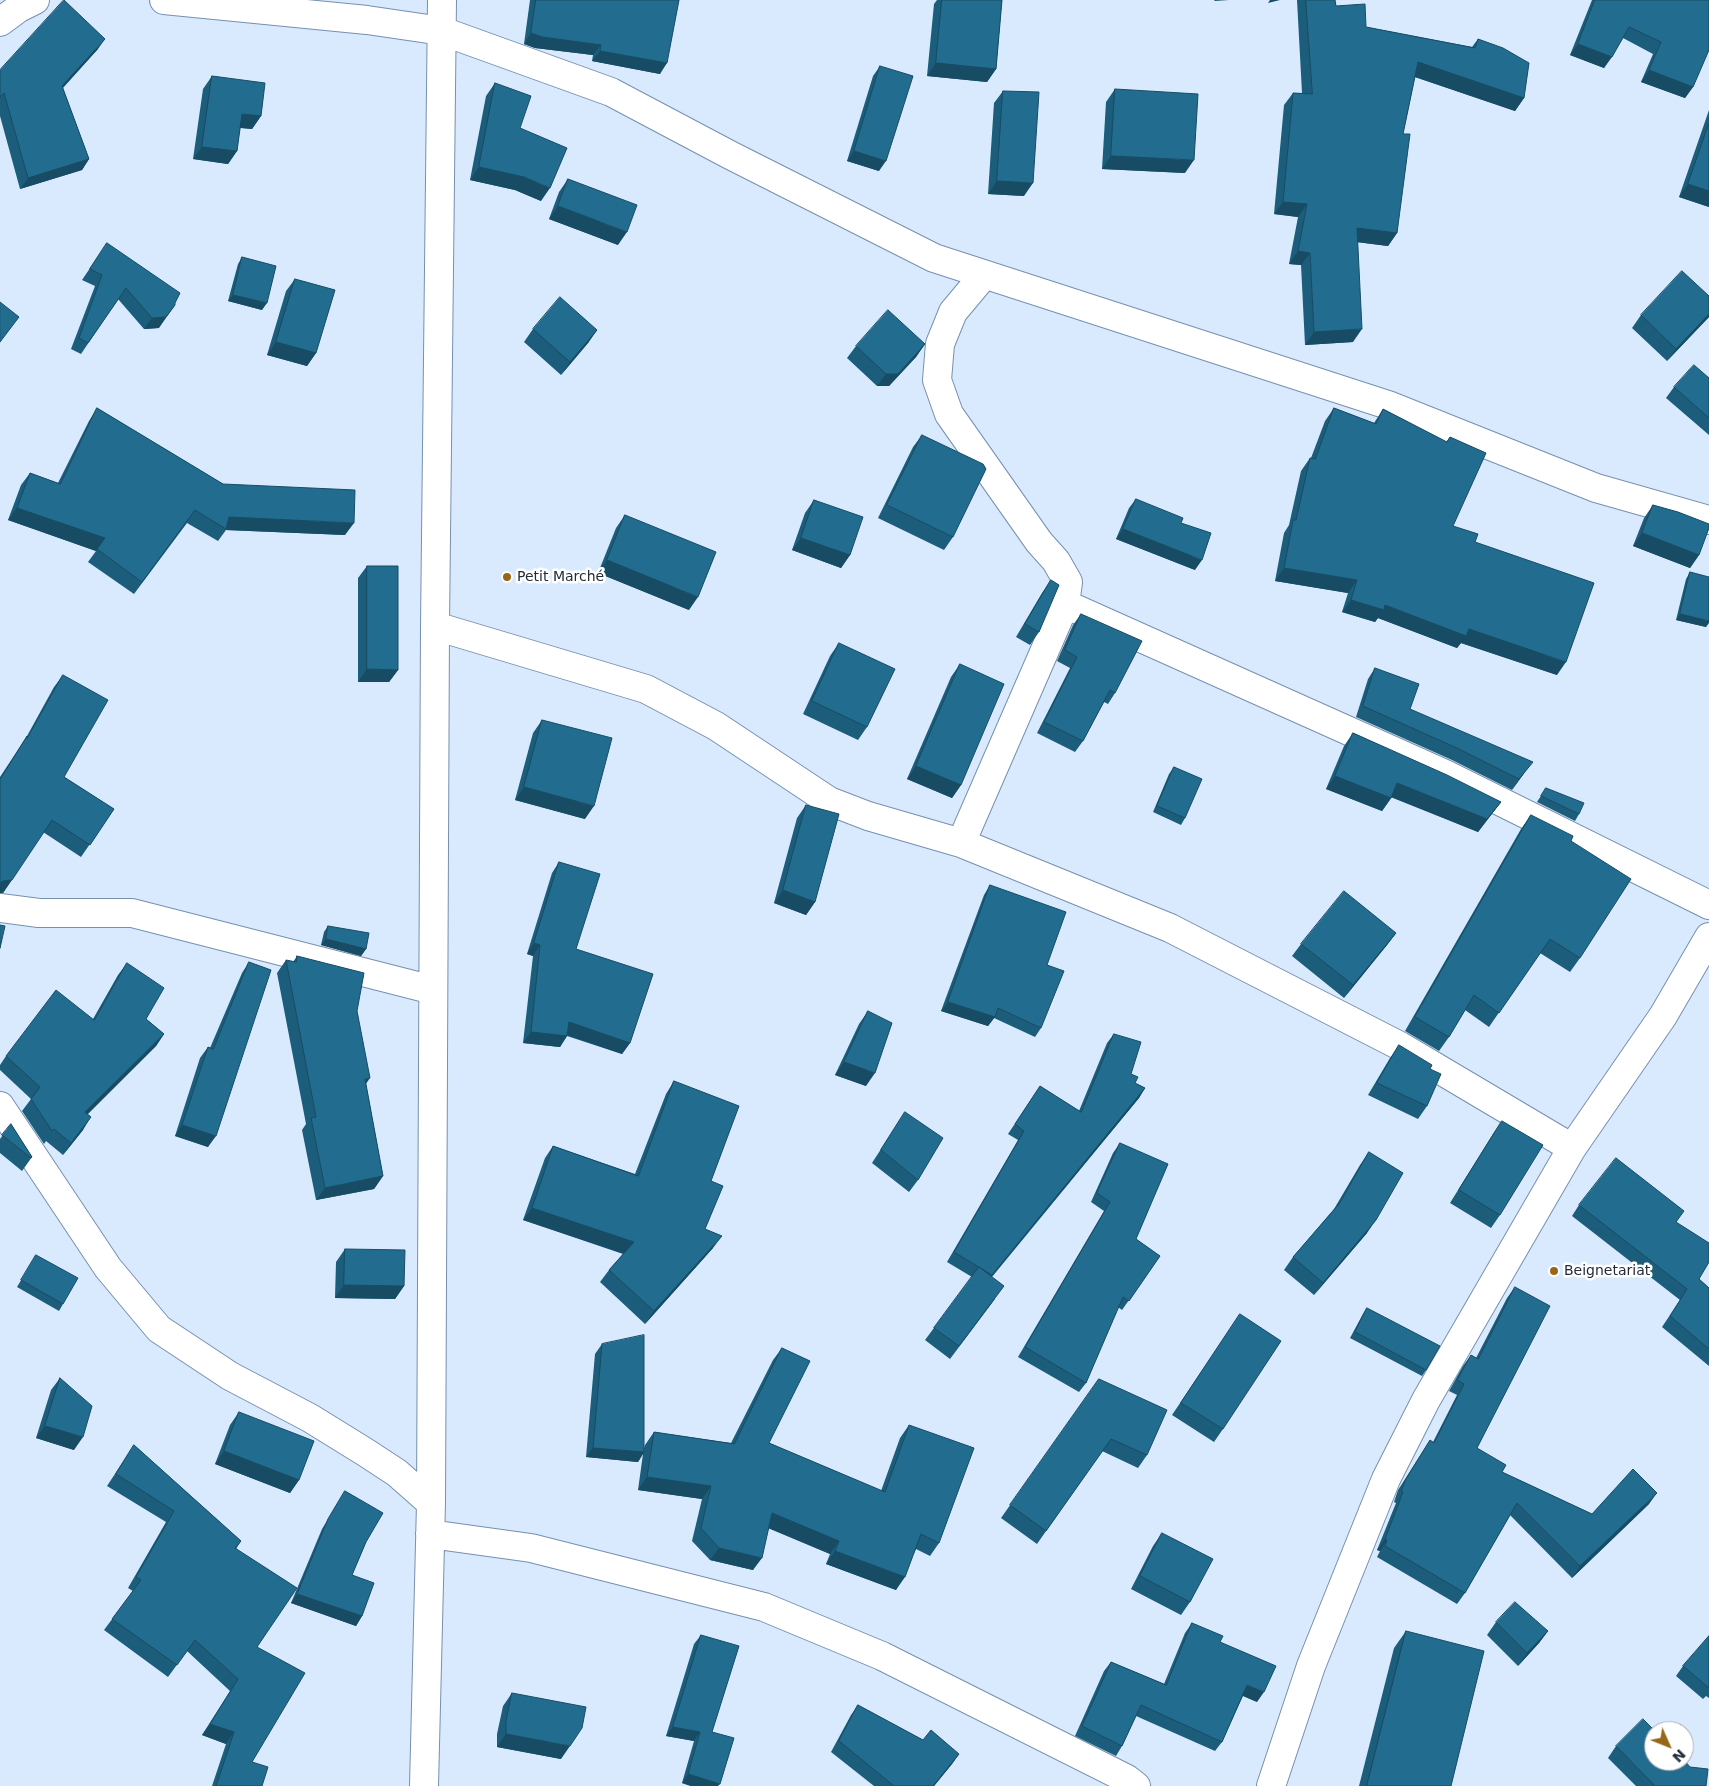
<!DOCTYPE html>
<html>
<head>
<meta charset="utf-8">
<style>
	body { margin:0 }
	#map { position:relative; width:1709px; height:1786px; overflow:hidden; background:#d9eaff; font-family:"DejaVu Sans",sans-serif }
	canvas { display:block }
	.north { position:absolute; left:1644px; top:1721px; width:50px; height:50px; box-sizing:border-box; background:#fff; border:1px solid #a7abb0; border-radius:50%; rotate:134deg; font-size:14px; font-weight:700; line-height:20px; text-align:center; color:#222c39 }
	.north::after { content:''; display:block; margin:auto; width:18px; height:22px; background:#976618; clip-path:polygon(50% 0,100% 100%,50% 72%,0 100%) }
</style>
</head>
<body>
<div id="map">
<canvas width="1709" height="1786"></canvas>
<div class="north">N</div>
</div>
<script>
const ctx = document.querySelector('canvas').getContext('2d');
ctx.lineJoin = 'round';
function stroke(path, color, width, dash) { ctx.strokeStyle = color; ctx.lineWidth = width; ctx.lineCap = dash ? 'butt' : 'round'; ctx.setLineDash(dash || []); ctx.stroke(path); }
function fill(path, color) { ctx.fillStyle = color; ctx.fill(path, 'evenodd'); }
function drawText(font, color, halo, rows, align = 'center') {
  ctx.font = font + ' "DejaVu Sans",sans-serif'; ctx.lineWidth = 5; ctx.setLineDash([]); ctx.textBaseline = 'middle'; ctx.strokeStyle = halo; ctx.fillStyle = color; for (const [text, x, y, turn = 0] of rows) {
    ctx.save(); ctx.translate(x, y); ctx.rotate((+turn || 0) * Math.PI / 180); ctx.textAlign = isNaN(turn) ? turn : align; if (halo) ctx.strokeText(text, 0, 0); ctx.fillText(text, 0, 0); ctx.restore();
  }
}
const minor = new Path2D(`
	M164,0L367,20L442,31L611,92L730,155L934,258L1388,405L1596,488L1709,520
	M0,22L19,8L35,0
	M1065,604L1445,774L1709,905
	M435,626L646,689L716,726L829,801L868,816L961,843L1170,928L1400,1046L1572,1148
	M961,843L1065,604L1068,582L1056,561L1039,542L949,414L937,380L940,344L953,312L984,275
	M0,908L39,913H132L433,990
	M0,1106L108,1268L159,1329L230,1376L310,1418L365,1452L397,1473L431,1503
	M430,1534L531,1548L764,1607L882,1656L1127,1779L1136,1786
	M424,1786L431,1503L435,626L442,0
	M1271,1786L1311,1666L1386,1479L1426,1400L1572,1148L1663,1016L1709,937`);
stroke(minor, '#7690af', 30);
stroke(minor, '#fff', 28);
fill(new Path2D(`
	M530,0H679L660,74L592,61L593,55L535,48L524,44Z
	M937,0H1002L996,69L987,82L927,76L934,4Z
	M1297,0H1335L1336,6L1366,27L1472,47L1478,39L1524,98L1515,111L1415,77L1403,134L1397,233L1388,246L1357,242L1353,342L1305,345L1301,265L1289,264L1298,217L1274,214L1284,105L1293,93H1302Z
	M1592,0H1709L1693,87L1685,98L1641,82L1653,54L1623,38L1604,68L1570,55Z
	M98,49L63,88L89,159L82,170L20,189L0,116V70Z
	M880,66L879,171L847,161L873,76Z
	M212,76L261,116L252,129L240,128L237,151L228,164L193,159L203,89Z
	M495,83L520,128L541,201L515,190L470,180L486,96Z
	M1115,89L1185,173L1102,169L1106,102Z
	M1003,91L1024,196L988,194L994,103Z
	M1709,110V207L1679,197Z
	M568,179L618,245L549,219L559,192Z
	M107,243L159,328L144,329L118,299L81,354L71,349L95,286L82,280Z
	M242,257L262,310L228,301L238,264Z
	M295,279L316,353L307,366L267,355L286,291Z
	M1641,315L1709,317L1667,361L1632,328Z
	M533,329L597,330L588,343L561,375L524,342Z
	M925,344L916,357L889,386H877L847,358L856,346Z
	M1709,378V435L1666,398L1674,387Z
	M97,408L223,484L345,535L226,530L218,541L187,523L134,594L88,562L96,551L8,520L21,485L30,473L58,483L89,421Z
	M1334,408L1374,423L1383,409L1446,442L1450,437L1453,526L1475,542L1557,675L1461,643L1457,648L1378,618L1375,622L1342,612L1348,593L1275,581L1284,533L1289,525L1301,471L1310,458H1311L1325,421Z
	M922,435L953,537L944,550L878,518L913,447Z
	M1136,499L1181,523L1195,570L1116,539L1129,508Z
	M814,500L850,555L841,568L792,550L805,513Z
	M1653,505L1699,555L1690,568L1633,546L1644,518Z
	M625,515L689,610L598,573L616,528Z
	M367,566L398,670L389,682H358V578Z
	M1690,572L1706,627L1676,620L1686,579Z
	M1051,580L1039,632L1030,645L1016,637L1042,593Z
	M1081,614L1115,693L1108,704L1104,702L1083,741L1075,752L1037,733L1070,668L1057,661L1073,625Z
	M839,643L867,727L858,740L803,714L830,656Z
	M960,664L961,785L952,798L907,779L951,677Z
	M1375,668L1410,709L1525,772L1512,790L1452,760L1356,717L1368,679Z
	M63,675L64,777L114,809L81,857L43,832L3,893H0V777L27,736L54,687Z
	M542,720L585,819L515,800L533,733Z
	M1353,733L1501,802L1478,832L1392,797L1382,811L1326,789L1344,746Z
	M1174,767L1185,818L1181,825L1153,812L1169,774Z
	M1546,788L1579,814L1575,821L1537,802Z
	M806,805L815,902L806,915L774,903L797,818Z
	M1531,815L1571,841L1580,958L1570,972L1540,953L1489,1027L1465,1010L1449,1037L1439,1051L1405,1031L1521,829Z
	M559,862L576,949L630,1043L622,1054L567,1036L560,1047L523,1043L533,956L527,954L552,873Z
	M990,885L1047,965L1041,1028L1035,1037L994,1018L988,1026L941,1011L984,895Z
	M328,926L366,949L361,956L321,945L324,932Z
	M1396,933L1387,945L1344,998L1292,956L1301,944Z
	M297,956L357,1011L366,1084L383,1176L374,1189L316,1200L302,1130L306,1124L277,973L286,960L293,962Z
	M249,962L208,1147L175,1136L200,1058L208,1047L210,1048L242,973Z
	M127,963L146,1019L164,1034L156,1046L87,1114L83,1130L63,1155L46,1141L44,1144L22,1111L31,1099L0,1070V1065L6,1056L93,1019L118,975Z
	M868,1011L866,1086L835,1075L859,1024Z
	M1114,1034L1131,1074L1135,1083L1145,1088L1139,1098L992,1277L995,1299L950,1359L925,1340L972,1277L947,1262L1018,1140L1008,1134L1040,1086L1079,1111L1107,1043Z
	M1399,1045L1427,1106L1418,1119L1368,1095L1390,1058Z
	M674,1081L711,1181L705,1229L713,1248L645,1324L600,1282L609,1270L623,1254L523,1220L545,1158L553,1146L635,1174L666,1094Z
	M905,1112L918,1180L909,1192L872,1163Z
	M1502,1121L1500,1215L1491,1228L1450,1203L1493,1134Z
	M11,1124L32,1157L22,1171L0,1153V1139Z
	M1120,1143L1136,1239L1160,1256L1122,1310L1118,1307L1086,1383L1079,1392L1018,1357L1104,1211L1091,1202L1113,1153Z
	M1369,1152L1367,1233L1314,1295L1284,1270L1293,1257L1334,1209L1360,1165Z
	M1579,1205L1676,1222L1699,1279L1709,1288V1366L1662,1327L1680,1300L1572,1216Z
	M345,1249L404,1286L395,1299L335,1298L336,1262Z
	M36,1255L63,1304L59,1311L17,1287Z
	M1515,1287L1477,1448L1502,1472L1592,1514L1649,1504L1572,1578L1510,1515L1465,1593L1457,1604L1377,1557L1380,1551L1377,1550L1396,1503L1394,1502L1398,1490L1430,1440L1433,1442L1457,1395L1449,1391L1463,1366L1471,1355L1476,1358L1507,1298Z
	M1367,1308L1426,1370L1422,1376L1350,1338L1363,1314Z
	M1240,1314L1223,1429L1214,1442L1172,1415Z
	M602,1344L644,1448L645,1445L654,1432L731,1443L773,1360L782,1348L769,1443L881,1491L900,1438L909,1425L939,1543L930,1556L916,1549L896,1590L826,1564L830,1554L769,1528L753,1570L710,1560L692,1541L702,1499L638,1490L643,1454L638,1462L586,1457L595,1354Z
	M60,1378L74,1450L36,1438L51,1390Z
	M1099,1379L1147,1455L1138,1468L1102,1451L1037,1544L1001,1518Z
	M239,1412L299,1480L290,1493L215,1464L230,1425Z
	M134,1445L241,1541L236,1549L257,1647L252,1762L262,1786H212L226,1744L202,1735L230,1691L187,1651L168,1677L104,1630L133,1591L128,1588L166,1522L107,1486Z
	M345,1491L366,1542L352,1575L362,1616L356,1626L291,1603L322,1529Z
	M1162,1533L1190,1602L1181,1615L1131,1589L1153,1546Z
	M1496,1622L1548,1631L1539,1643L1518,1666L1487,1635Z
	M1192,1623L1257,1702L1243,1696L1222,1742L1215,1751L1136,1716L1122,1746L1116,1756L1075,1736L1104,1671L1111,1662L1164,1684L1185,1633Z
	M1406,1631L1451,1786H1359L1394,1648Z
	M701,1635L712,1732L718,1786H691L682,1783L694,1741L666,1736L694,1644Z
	M1709,1636V1698L1706,1696L1703,1699L1676,1676L1683,1666Z
	M512,1693L561,1759L497,1747V1734L503,1706Z
	M858,1705L923,1740L959,1754L952,1764L934,1786H874L831,1752L851,1715Z
	M1616,1746L1706,1786H1636L1608,1758Z`), '#1c5d7b');
fill(new Path2D(`
	M1215,0H1229L1214,1Z
	M1270,0H1280L1268,3Z
	M531,33L601,45L593,55L535,48L524,44Z
	M105,39L98,49L54,97L62,86Z
	M1578,44L1612,57L1604,68L1570,55Z
	M600,51L667,63L660,74L592,61Z
	M1418,62L1524,98L1515,111L1409,75Z
	M936,63L996,69L987,82L927,76Z
	M1649,70L1693,87L1685,98L1641,82Z
	M242,114L261,116L252,129L233,127Z
	M202,147L237,151L228,164L193,159Z
	M854,151L886,161L879,171L847,161Z
	M1111,156L1194,160L1185,173L1102,169Z
	M89,159L82,170L20,189L28,178Z
	M479,167L524,177L550,188L541,201L515,190L470,180Z
	M997,181L1033,183L1024,196L988,194Z
	M1688,184L1709,191V207L1679,197Z
	M1283,202L1307,204L1298,217L1274,214Z
	M558,206L627,232L618,245L549,219Z
	M1357,228L1397,233L1388,246L1348,241Z
	M1298,251L1310,253L1301,265L1289,264Z
	M233,295L267,303L262,310L228,301Z
	M175,305L159,328L144,329L152,318Z
	M1709,314V317L1667,361L1676,349Z
	M1362,329L1353,342L1305,345L1314,332Z
	M597,330L588,343L561,375L570,362Z
	M276,342L316,353L307,366L267,355Z
	M925,344L916,357L889,386H877L886,374Z
	M17,508L105,538L96,551L8,520Z
	M229,517L354,523L345,535L226,530Z
	M1123,529L1202,560L1195,570L1116,539Z
	M1642,533L1699,555L1690,568L1633,546Z
	M801,538L850,555L841,568L792,550Z
	M607,560L698,597L689,610L598,573Z
	M1284,568L1357,580L1348,593L1275,581Z
	M1351,600L1385,605L1469,629L1566,662L1557,675L1461,643L1457,648L1378,618L1375,622L1342,612Z
	M1680,614L1709,621V623L1706,627L1676,620Z
	M367,669L398,670L389,682H358Z
	M1533,762L1525,772L1512,790L1519,779Z
	M916,766L961,785L952,798L907,779Z
	M1335,776L1391,798L1382,811L1326,789Z
	M1397,783L1501,802L1478,832L1388,796Z
	M524,787L594,806L585,819L515,800Z
	M12,880L3,893H0V883L3,881Z
	M783,890L815,902L806,915L774,903Z
	M1396,933L1387,945L1344,998L1353,985Z
	M326,939L366,949L361,956L321,945Z
	M534,943L540,945L533,956L527,954Z
	M948,1002L995,1017L988,1026L941,1011Z
	M569,1022L630,1043L622,1054L561,1033Z
	M531,1032L567,1036L560,1047L523,1043Z
	M164,1034L156,1046L77,1125L85,1112Z
	M844,1062L875,1073L866,1086L835,1075Z
	M370,1078L361,1091L365,1079Z
	M1145,1088L1139,1098L985,1284L992,1275Z
	M91,1117L83,1130L63,1155L71,1143Z
	M182,1125L216,1136L208,1147L175,1136Z
	M383,1176L374,1189L316,1200L325,1188Z
	M532,1208L634,1242L625,1254L523,1220Z
	M1376,1220L1367,1233L1314,1295L1323,1283Z
	M722,1236L713,1248L645,1324L654,1311Z
	M344,1285L404,1286L395,1299L335,1298Z
	M45,1426L83,1437L74,1450L36,1438Z
	M593,1448L644,1452L638,1462L586,1457Z
	M224,1451L299,1480L290,1493L215,1464Z
	M647,1477L711,1486L702,1499L638,1490Z
	M1657,1493L1649,1504L1572,1578L1580,1566Z
	M772,1513L839,1541L830,1554L763,1526Z
	M1385,1539L1387,1540L1380,1551L1377,1550Z
	M719,1548L762,1558L753,1570L710,1560Z
	M835,1551L905,1577L896,1590L826,1564Z
	M297,1594L362,1616L356,1626L291,1603Z
	M1548,1631L1539,1643L1518,1666L1527,1653Z
	M1247,1685L1264,1692L1257,1702L1241,1695Z
	M210,1724L234,1732L226,1744L202,1735Z
	M673,1727L700,1732L694,1741L666,1736Z
	M506,1734L570,1746L561,1759L497,1747Z
	M959,1754L952,1764L934,1786H933Z
	M688,1774L720,1784L718,1786H691L682,1783Z`), '#174c64');
const building = new Path2D(`
	M64,0L105,39L62,86L89,159L28,178L4,93L0,97V70Z
	M536,0H679L667,63L600,51L601,45L542,37L531,33Z
	M942,0H1002L996,69L936,63Z
	M1306,0H1335L1336,6L1365,4L1366,27L1475,48L1478,39L1503,48L1529,63L1524,98L1418,62L1403,134H1410L1397,233L1357,228L1362,329L1314,332L1310,253L1298,251L1307,204L1283,202L1293,93L1312,94Z
	M1595,0H1709V50L1693,87L1649,70L1661,42L1629,27L1612,57L1578,44Z
	M880,66L913,76L886,161L854,151Z
	M212,76L265,83L261,116L242,114L237,151L202,147Z
	M495,83L531,96L520,128L567,148L550,188L524,177L479,167Z
	M1115,89L1198,94L1194,160L1111,156Z
	M1003,91L1039,92L1033,183L997,181Z
	M1709,123V191L1688,184Z
	M568,179L637,205L627,232L558,206Z
	M107,243L180,293L175,303V305L166,317L152,318L126,288L88,343L79,338L102,275L90,269Z
	M242,257L276,266L267,303L233,295Z
	M1682,271L1709,296V314L1676,349L1641,315Z
	M295,279L335,290L316,353L276,342Z
	M560,297L597,330L570,362L533,329Z
	M0,302L19,317L0,342Z
	M888,310L925,344L898,374H886L856,346Z
	M1694,365L1709,378V418L1674,387Z
	M97,408L223,484L355,490L354,523L229,517L226,529L195,510L142,582L97,549L105,538L17,508L30,473L60,484Z
	M1334,408L1376,424L1383,409L1447,442L1450,437L1486,453L1453,526L1478,534L1475,542L1594,583L1566,662L1469,629L1466,636L1385,605L1384,610L1351,600L1357,580L1284,568L1293,520H1296L1310,458L1315,459Z
	M922,435L983,464L986,469L953,537L887,505Z
	M1136,499L1183,518L1181,523L1211,533L1202,560L1123,529Z
	M814,500L863,517L850,555L801,538Z
	M1653,505L1678,512L1709,524V528L1699,555L1642,533Z
	M625,515L716,552L698,597L607,560Z
	M367,566H398V670L367,669Z
	M1690,572L1709,577V621L1680,614Z
	M1051,580L1059,585L1039,632L1025,624Z
	M1081,614L1142,641L1115,693L1110,690L1083,741L1044,722L1077,657L1065,650Z
	M839,643L895,669L867,727L812,701Z
	M960,664L1004,684L961,785L916,766Z
	M1375,668L1419,684L1410,709L1533,762L1519,779L1459,749L1363,706Z
	M63,675L108,700L64,777L114,809L90,845L52,820L12,880L3,881L0,883V777L1,778L27,736V738Z
	M542,720L612,738L594,806L524,787Z
	M1353,733L1447,775L1501,802L1487,819L1397,783L1391,798L1335,776Z
	M1174,767L1202,779L1185,818L1157,806Z
	M1546,788L1584,803L1579,814L1541,796Z
	M806,805L839,814L815,902L783,890Z
	M1531,815L1573,836L1571,841L1631,879L1580,958L1550,939L1499,1013L1474,995L1449,1037L1415,1017Z
	M559,862L600,874L576,949L653,974L630,1043L569,1022L567,1036L531,1032L540,945L534,943Z
	M990,885L1066,912L1047,965L1064,971L1041,1028L998,1008L995,1017L948,1002Z
	M1344,891L1396,933L1353,985L1301,944Z
	M0,925L5,926L0,948Z
	M328,926L369,933L366,949L326,939Z
	M297,956L364,973L357,1011L370,1078L365,1079L383,1176L325,1188L311,1118L316,1117L286,960L296,962Z
	M249,962L271,970L216,1136L182,1125L208,1047L213,1049Z
	M127,963L164,988L146,1019L164,1034L85,1112L91,1117L71,1143L54,1129L52,1131L31,1099L40,1087L6,1056L56,990L94,1020Z
	M868,1011L892,1023L875,1073L844,1062Z
	M1114,1034L1141,1042L1131,1074L1138,1077L1135,1083L1145,1088L992,1275L954,1252L1024,1131L1015,1124L1040,1086L1081,1112Z
	M1399,1045L1432,1065L1430,1069L1441,1074L1427,1106L1377,1083Z
	M674,1081L739,1106L711,1181L723,1186L705,1229L722,1236L654,1311L609,1270L634,1242L532,1208L553,1146L638,1176Z
	M905,1112L943,1138L918,1180L881,1150Z
	M1502,1121L1543,1145L1500,1215L1459,1190Z
	M11,1124L32,1157L31,1158L2,1135Z
	M1120,1143L1168,1164L1136,1239L1160,1256L1129,1301L1123,1297L1086,1383L1025,1347L1110,1202L1097,1193Z
	M1369,1152L1403,1173L1376,1220L1323,1283L1293,1257L1339,1204Z
	M1616,1158L1684,1211L1676,1222L1709,1243V1262L1699,1279L1709,1288V1349L1670,1316L1687,1289L1579,1205Z
	M345,1249L405,1250L404,1286L344,1285Z
	M36,1255L78,1278L63,1304L21,1280Z
	M979,1267L1004,1286L959,1346L934,1328Z
	M1515,1287L1550,1306L1477,1448L1506,1465L1502,1472L1592,1514L1633,1469L1657,1493L1580,1566L1517,1503L1465,1593L1385,1546L1387,1540L1385,1539L1403,1492L1401,1491L1406,1479L1430,1440L1434,1443L1464,1384L1457,1380L1471,1355L1478,1359Z
	M1367,1308L1440,1346L1426,1370L1355,1332Z
	M1240,1314L1281,1341L1223,1429L1181,1403Z
	M644,1335V1452L593,1448L602,1344Z
	M782,1348L810,1361L769,1443L885,1492L909,1425L974,1448L939,1543L921,1534L905,1577L835,1551L839,1541L772,1513L762,1558L719,1548L701,1528L711,1486L647,1477L654,1432L734,1444Z
	M60,1378L92,1406L83,1437L45,1426Z
	M1099,1379L1167,1410L1147,1455L1111,1439L1046,1531L1010,1505Z
	M239,1412L314,1441L299,1480L224,1451Z
	M134,1445L241,1541L235,1548L297,1588L257,1647L305,1673L252,1762L268,1767L262,1786H216L234,1732L210,1724L238,1679L195,1640L177,1665L112,1619L141,1580L136,1577L174,1511L116,1474Z
	M345,1491L383,1513L366,1542L352,1575L374,1583L362,1616L297,1594L328,1519Z
	M1162,1533L1213,1559L1190,1602L1140,1576Z
	M1515,1602L1548,1631L1527,1653L1496,1622Z
	M1192,1623L1223,1636L1220,1642L1276,1666L1264,1692L1247,1685L1222,1742L1141,1705L1122,1746L1082,1726L1111,1662L1166,1685Z
	M1406,1631L1484,1651L1451,1786H1367Z
	M701,1635L739,1646L712,1732L734,1738L720,1784L688,1774L700,1732L673,1727Z
	M1709,1636V1688L1683,1666Z
	M512,1693L586,1707L582,1728L570,1746L506,1734V1721Z
	M858,1705L923,1740L931,1730L959,1754L933,1786H894L839,1741Z
	M1643,1719L1655,1731H1654V1761H1684V1760L1690,1767L1708,1769L1706,1786H1655L1616,1746Z`);
fill(building, '#216c8f');
stroke(building, '#174c64', 1);
for (const [x, y, r, color] of [
	[507,577,5,"#976618"],
	[1554,1271,5,"#976618"]
]) { const dot = new Path2D(); dot.arc(x, y, r, 0, 2 * Math.PI); ctx.fillStyle = color; ctx.fill(dot); stroke(dot, '#fff', 2); }
drawText('14px', '#222c39', '#fff', [
	["Petit Marché",517,577],
	["Beignetariat",1564,1271]
], 'left');
</script>
</body>
</html>
